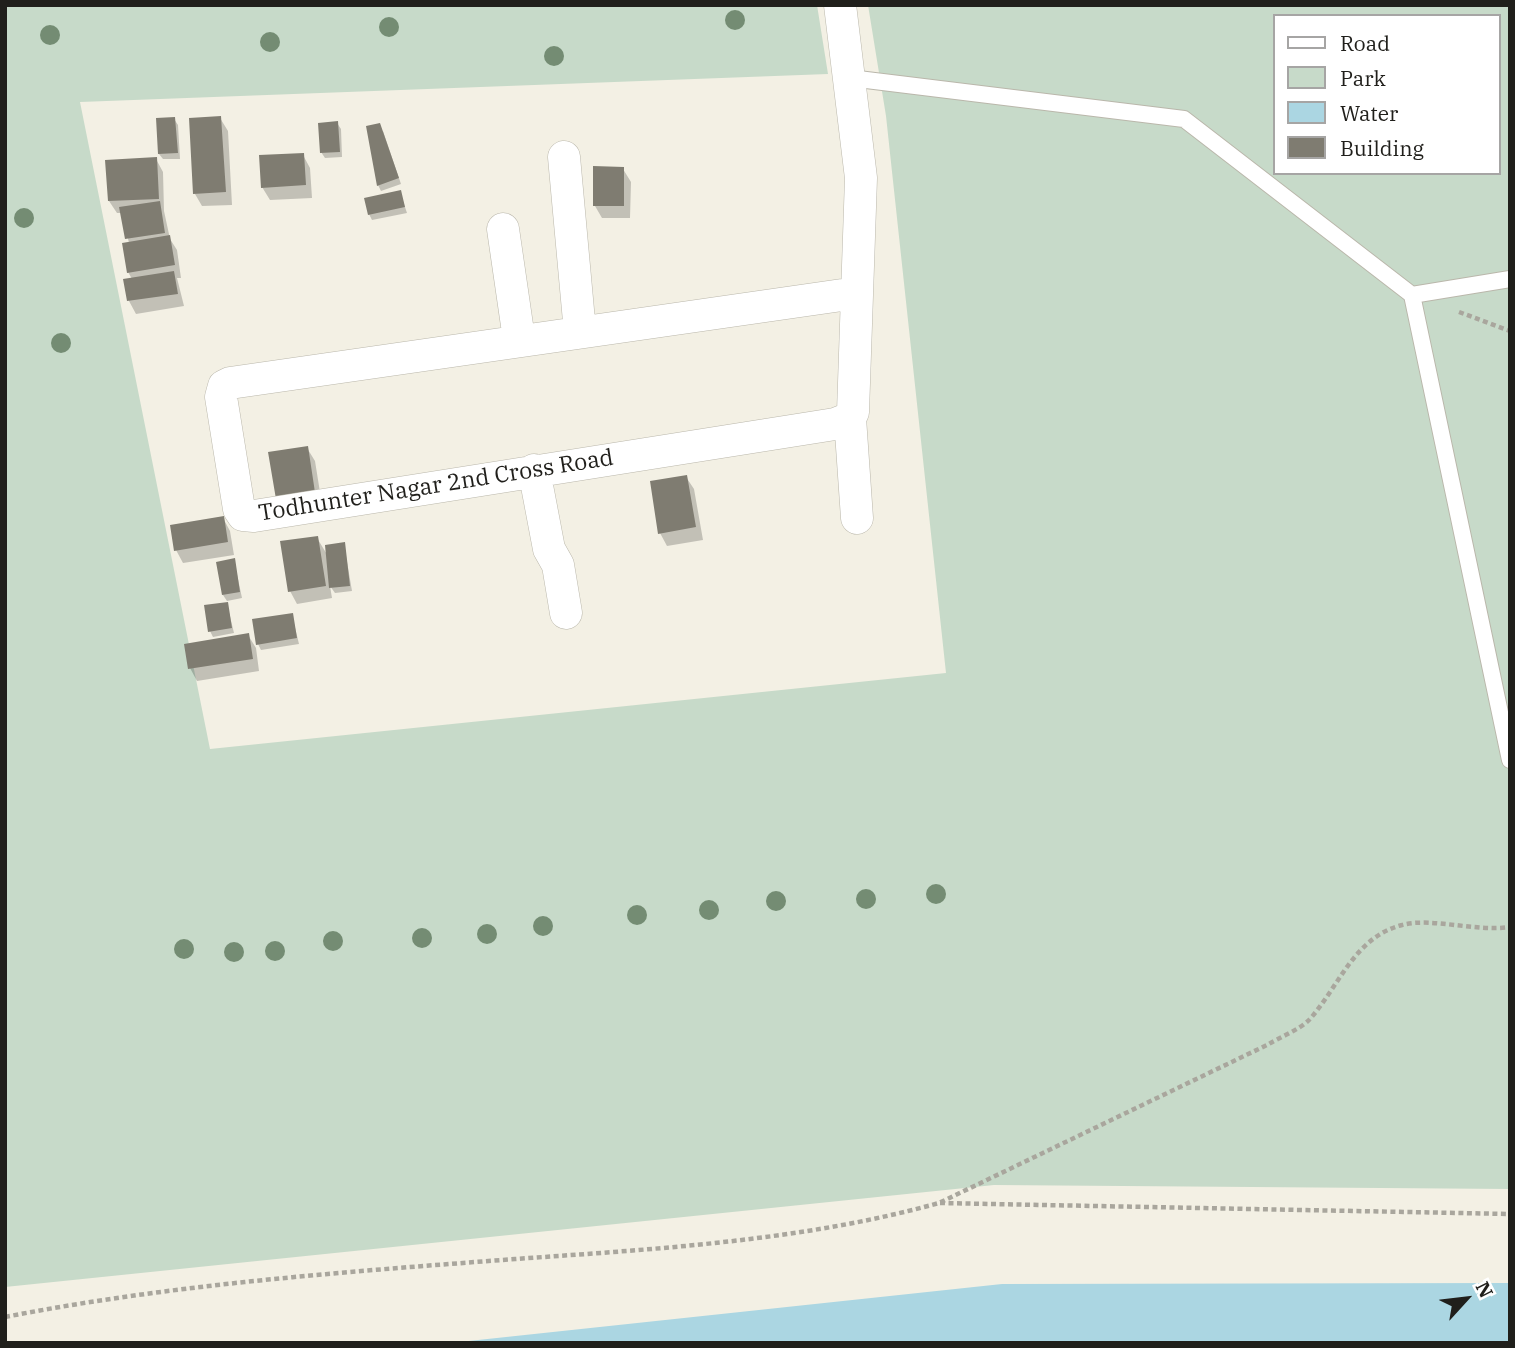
<!DOCTYPE html>
<html>
<head>
<meta charset="utf-8">
<style>
	body { margin:0 }
	#map { position:relative; width:1515px; height:1348px; overflow:hidden; background:#f3f0e4; font-family:"IBM Plex Serif",serif }
	canvas { display:block }
	.frame { position:absolute; inset:0; border:7px solid #201f1b; pointer-events:none }
	.legend { position:absolute; left:1273px; top:14px; width:228px; height:161px; box-sizing:border-box; background:#fff; border:2px solid #a6a5a4; margin:0; padding:9px 12px; list-style:none; font-size:21px; color:#201f1b }
	.legend li { display:flex; align-items:center; gap:14px; height:35px }
	.legend b { width:35px; border:2px solid #a6a5a4 }
	.north { position:absolute; left:1431px; top:1264px; width:70px; height:70px; -webkit-text-stroke:5px #fff; paint-order:stroke; rotate:63deg; font-size:19px; font-weight:700; line-height:28px; text-align:center; color:#201f1b }
	.north::after { content:''; display:block; margin:auto; width:24px; height:32px; background:#201f1b; clip-path:polygon(50% 0,100% 100%,50% 72%,0 100%) }
</style>
</head>
<body>
<div id="map">
<canvas width="1515" height="1348"></canvas>
<div class="frame"></div>
<ul class="legend">
<li><b style="height:9px;background:#fff"></b>Road</li>
<li><b style="height:19px;background:#c7dac9"></b>Park</li>
<li><b style="height:19px;background:#abd6e2"></b>Water</li>
<li><b style="height:19px;background:#7f7c71"></b>Building</li>
</ul>
<div class="north">N</div>
</div>
<script>
const ctx = document.querySelector('canvas').getContext('2d');
ctx.lineJoin = 'round';
function fill(path, color) { ctx.fillStyle = color; ctx.fill(path, 'evenodd'); }
function stroke(path, color, width, dash) { ctx.strokeStyle = color; ctx.lineWidth = width; ctx.lineCap = dash ? 'butt' : 'round'; ctx.setLineDash(dash || []); ctx.stroke(path); }
function drawText(font, color, halo, rows, align = 'center') {
  ctx.font = font + ' "IBM Plex Serif",serif'; ctx.lineWidth = 7; ctx.setLineDash([]); ctx.textBaseline = 'middle'; ctx.strokeStyle = halo; ctx.fillStyle = color; for (const [text, x, y, turn = 0] of rows) {
    ctx.save(); ctx.translate(x, y); ctx.rotate((+turn || 0) * Math.PI / 180); ctx.textAlign = isNaN(turn) ? turn : align; if (halo) ctx.strokeText(text, 0, 0); ctx.fillText(text, 0, 0); ctx.restore();
  }
}
fill(new Path2D(`
	M5,5H817L828,74L80,102L210,749L946,673L886,116L868,5H1510V1189L994,1185L5,1287ZM1275,16H1499V173H1275Z`), '#c7dac9');
fill(new Path2D(`
	M1510,1283V1343H450L1002,1284Z`), '#abd6e2');
fill(new Path2D(`
	M220,118L228,131L232,205L202,206L195,194Z
	M174,119L178,125L180,159H163L159,154Z
	M337,123L341,129L342,157L325,158L321,152Z
	M383,131L401,184L381,191L378,185Z
	M303,155L310,168L312,198L270,200L262,187Z
	M156,159L163,172L164,211L170,239L177,250L181,278H177L184,306L136,314L129,301L125,280L132,279L128,272L129,243L122,213H117L109,201Z
	M623,169L631,182L630,218H602L595,206Z
	M400,192L407,213L372,220L369,214Z
	M307,448L315,461L323,511L286,517Z
	M686,477L694,489L703,540L667,546L660,533Z
	M223,518L230,531L234,555L183,563L176,550Z
	M317,538L328,556L344,544L352,591L335,593L330,586L332,598L297,604L290,591Z
	M234,560L242,598L227,601L223,595Z
	M227,604L234,633L213,637L210,631Z
	M292,615L299,644L261,650L258,644Z
	M248,635L256,648L259,671L197,681L190,668Z`), '#0003');
fill(new Path2D(`
	M221,116L226,192L193,194L189,118Z
	M175,117L178,153L158,154L156,118Z
	M338,121L340,152L320,153L318,123Z
	M380,123L399,178L377,186L366,126Z
	M304,153L306,185L261,188L259,155Z
	M157,157L159,199L108,201L105,160Z
	M593,166L624,167V206H593Z
	M401,190L405,207L368,215L364,198Z
	M160,201L165,233L125,239L119,207Z
	M170,235L175,265L127,273L122,243Z
	M174,271L178,294L127,301L123,279Z
	M308,446L316,499L277,505L268,452Z
	M687,475L696,527L658,534L650,481Z
	M224,516L228,542L174,551L170,525Z
	M318,536L326,586L288,592L280,541Z
	M345,542L350,586L329,588L325,545Z
	M235,558L240,592L222,595L216,562Z
	M228,602L232,628L208,632L204,605Z
	M293,613L297,638L256,645L252,619Z
	M249,633L253,659L188,669L184,644Z`), '#7f7c71');
const lane = new Path2D(`
	M850,78L1184,119L1412,295L1510,279
	M1412,295L1510,760`);
const street = new Path2D(`
	M840,5L861,178L853,412L850,418L835,424L254,516L243,515L239,509L221,397L224,386L230,383L856,293
	M564,157L580,332
	M503,229L519,339
	M850,418L857,518
	M534,470L549,549L558,565L566,613`);
stroke(lane, '#bab7ab', 18);
stroke(street, '#bab7ab', 33);
stroke(new Path2D(`
	M1459,312L1510,331
	M940,1203L1510,1214
	M5,1317C174,1284 344,1272 515,1259C656,1249 802,1241 939,1203L1267,1045C1280,1037 1299,1030 1309,1020C1339,987 1354,937 1402,925C1431,917 1475,932 1510,927`), '#a9a69d', 4.5, [5, 3.5]);
stroke(lane, '#fff', 16);
stroke(street, '#fff', 32);
ctx.fillStyle = '#748c73';
for (const [x, y] of [
	[735,20],
	[389,27],
	[50,35],
	[270,42],
	[554,56],
	[24,218],
	[61,343],
	[936,894],
	[866,899],
	[776,901],
	[709,910],
	[637,915],
	[543,926],
	[487,934],
	[422,938],
	[333,941],
	[184,949],
	[275,951],
	[234,952]
]) { ctx.beginPath(); ctx.arc(x, y, 10, 0, 2 * Math.PI); ctx.fill(); }
drawText('23px', '#201f1b', '#fff', [
	["Todhunter Nagar 2nd Cross Road",436,486,-9]
]);
</script>
</body>
</html>
